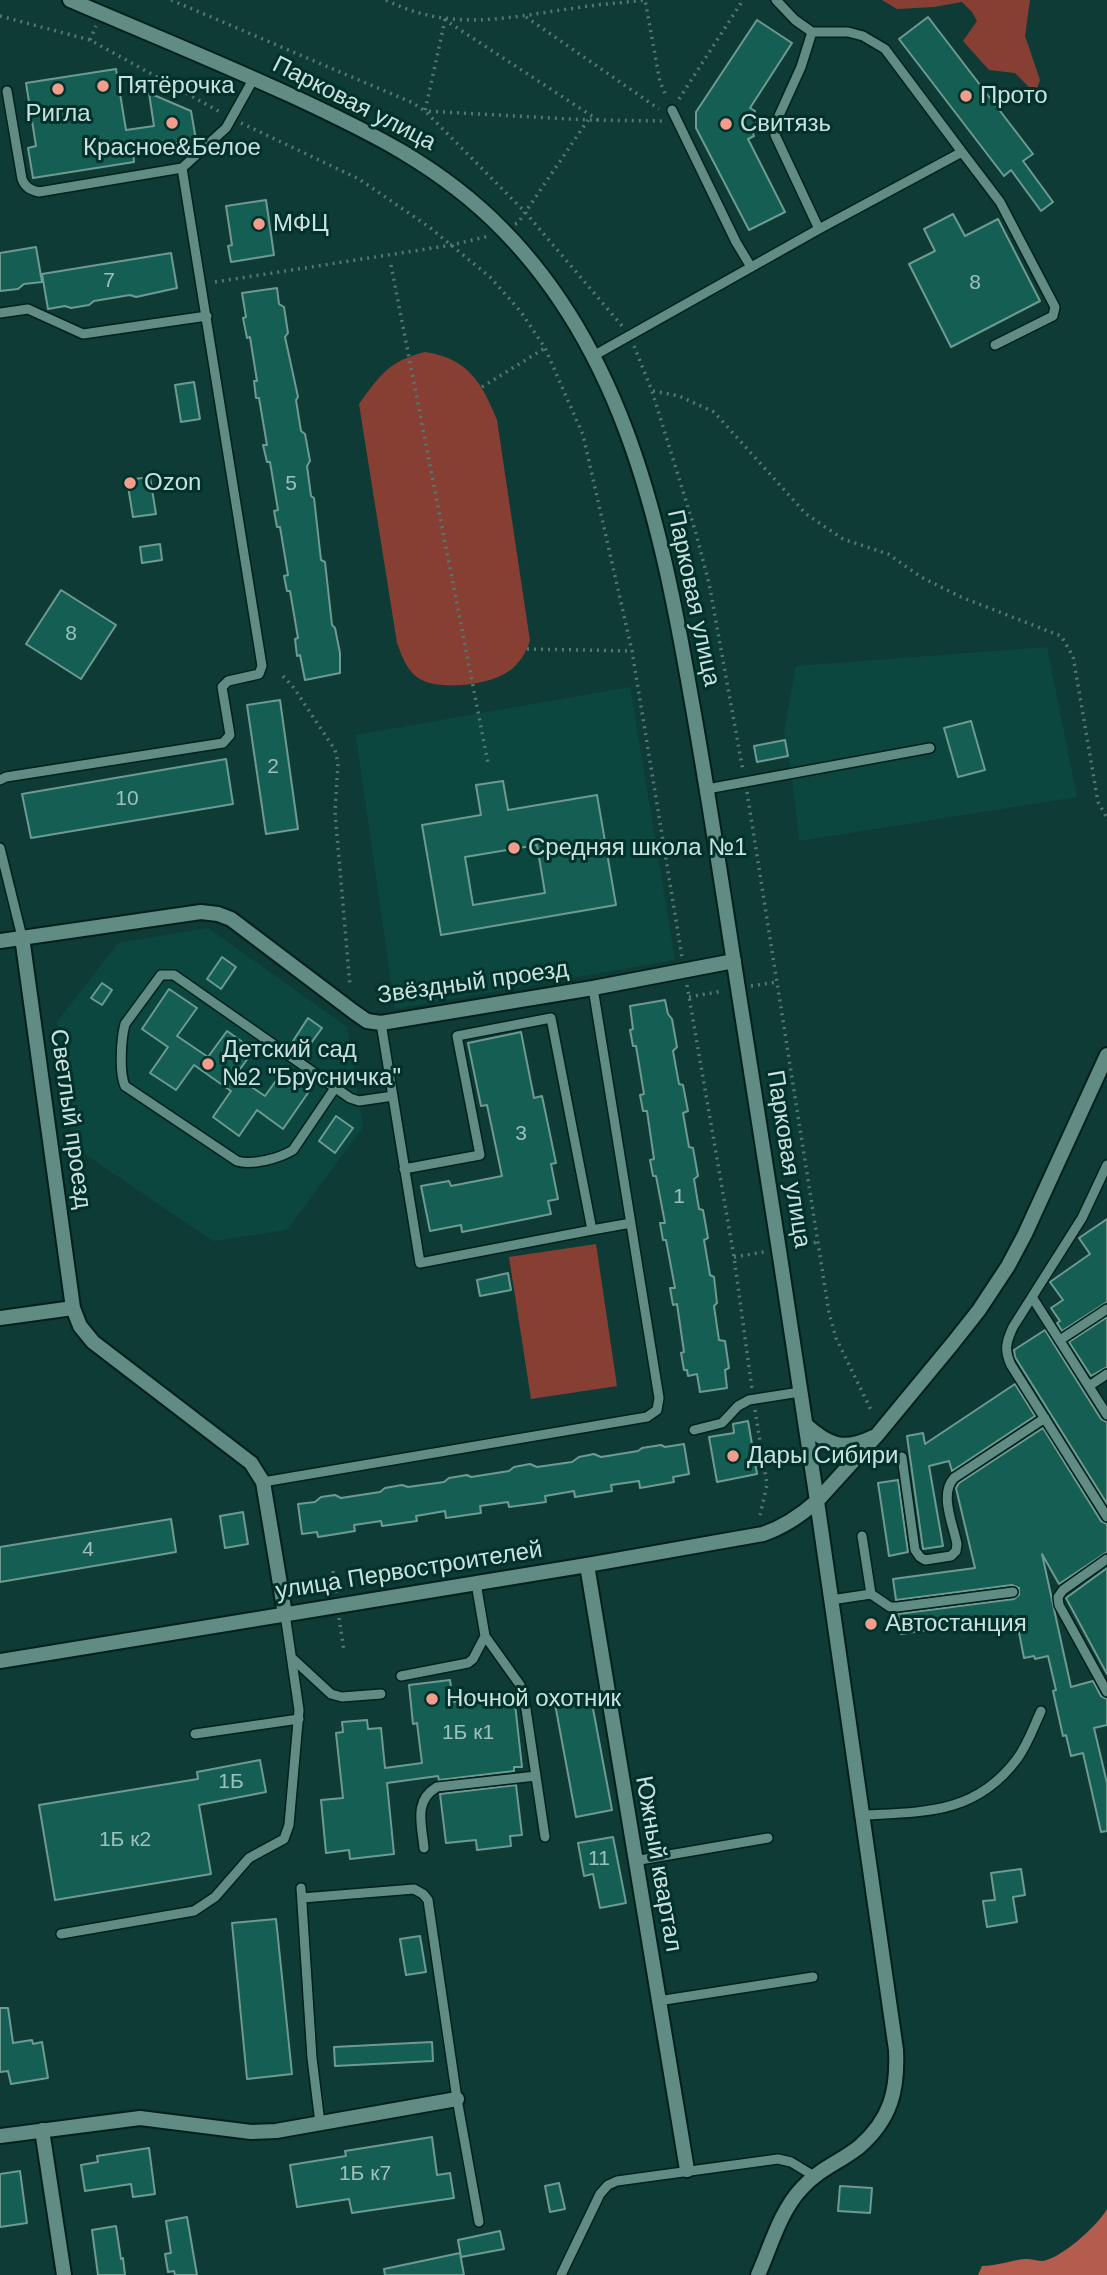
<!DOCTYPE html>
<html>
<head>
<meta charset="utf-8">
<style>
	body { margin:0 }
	canvas { display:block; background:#0e3b35 }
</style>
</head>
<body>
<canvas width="1107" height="2275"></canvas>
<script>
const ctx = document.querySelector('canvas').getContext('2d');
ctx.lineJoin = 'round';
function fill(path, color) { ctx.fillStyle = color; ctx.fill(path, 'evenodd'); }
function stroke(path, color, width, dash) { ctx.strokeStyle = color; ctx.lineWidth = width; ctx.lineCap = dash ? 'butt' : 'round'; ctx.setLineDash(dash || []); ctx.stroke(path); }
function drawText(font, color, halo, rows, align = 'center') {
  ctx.font = font + ' Arial,sans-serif'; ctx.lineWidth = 6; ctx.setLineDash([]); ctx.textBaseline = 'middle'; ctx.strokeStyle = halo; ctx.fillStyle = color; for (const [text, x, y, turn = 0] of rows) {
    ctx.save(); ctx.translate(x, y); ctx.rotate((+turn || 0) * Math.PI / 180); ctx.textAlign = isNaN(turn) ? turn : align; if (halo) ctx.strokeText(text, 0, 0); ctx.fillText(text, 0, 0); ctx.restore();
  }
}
fill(new Path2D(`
	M1047,647L1077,797L799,841L793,783L788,756L757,762L754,746L785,740L784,731L796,666Z
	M630,687L675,960L395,1009L356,735Z
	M208,928L347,1027L363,1127L287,1230L213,1241L73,1146L57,1022L118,943Z`), '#0b473f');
fill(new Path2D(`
	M882,0H1030L1025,36L1040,80L1036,91L1029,87L1015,73L989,70L963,41L977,21L972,12L962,2L934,7L897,9Z
	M425,352C468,358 482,383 497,420L530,641C526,653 519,664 509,671C490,685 440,691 420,679C407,672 402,656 397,643L359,404C380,375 389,361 425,352Z
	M596,1244L617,1386L531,1399L509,1257Z`), '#873f33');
fill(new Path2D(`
	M1107,2209V2275H978L982,2266C997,2266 1011,2260 1026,2259C1032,2259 1037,2261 1043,2261C1062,2258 1098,2225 1107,2209Z`), '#b45c4d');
const building = new Path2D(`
	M928,17L1033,154L1023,161L1053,202L1041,211L1011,170L1004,176L899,39Z
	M757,20L792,43L750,108L755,111L753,115L759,119L752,131L754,136L748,139L785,212L749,230L696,128V112Z
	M116,69L126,130L154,126L149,93L191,111L196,140L133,150L134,162L33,178L28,148L36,146L26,83Z
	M266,200L274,255L231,262L228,246L232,245L226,206Z
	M953,214L965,236L998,219L1040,301L951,347L909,264L935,251L924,229Z
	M36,247L42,282L24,284L18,289L0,291V253Z
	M171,253L177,288L136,297L130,295L94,301L89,305L71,308L65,306L48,309L42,274Z
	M277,288L279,304L284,307L288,333L285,337L298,397L296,400L301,431L305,434L310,461L307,466L311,496L314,498L321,560L325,562L332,625L335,628L340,653V673L305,680L300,655L297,656L295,639L298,638L290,591H287L284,576L288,575L280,527H277L274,511L278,510L270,462H267L263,445H267L259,398H256L254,381H257L250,337L247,338L243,318L246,317L242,293Z
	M194,382L200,419L181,422L175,385Z
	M150,477L156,514L133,517L127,480Z
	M160,544L162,560L142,563L140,547Z
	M61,590L116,625L81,679L26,644Z
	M280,700L298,829L266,834L247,705Z
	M971,721L985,770L958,777L944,728Z
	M785,740L788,756L757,762L754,746Z
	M226,759L233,804L31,838L22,794Z
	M503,781L508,810L597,795L616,905L441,935L422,825L481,815L476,785ZM537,845L545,893L473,905L465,857Z
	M222,957L236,967L221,989L207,979Z
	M102,983L112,990L102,1005L91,998Z
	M169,989L197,1008L177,1036L208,1057L227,1031L254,1050L235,1076L265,1096L283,1071L310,1090L283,1129L257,1110L239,1136L213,1117L231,1091L194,1065L176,1090L150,1073L168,1047L142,1029Z
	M665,1000L668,1014L672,1019L677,1047L673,1051L679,1084L683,1085L688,1111L683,1113L689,1147L693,1148L698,1176L694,1179L699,1209L703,1210L708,1238L704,1240L710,1275L714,1277L717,1303L714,1306L719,1340L725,1341L729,1368L725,1370L727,1388L700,1392L697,1374L688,1376L687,1370H684L681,1353L684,1352L677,1304L673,1305L670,1288H675L666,1240H663L660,1223H665L656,1176H653L650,1160L654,1159L647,1111H643L640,1095L644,1094L636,1046H633L630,1030L633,1029L630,1006Z
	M308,1018L322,1028L306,1050L293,1041Z
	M521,1032L534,1098L542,1096L556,1163L551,1164L558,1199L548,1201L551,1214L462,1232L461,1225L430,1231L421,1186L449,1181L451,1186L502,1176L487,1105L481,1106L468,1043Z
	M336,1116L353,1128L335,1153L319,1141Z
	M1107,1219V1302L1062,1331L1057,1323L1060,1321L1051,1308L1063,1300L1050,1282L1090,1254L1079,1238Z
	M508,1273L511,1290L480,1296L477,1280Z
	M1107,1317V1367L1091,1376L1069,1342Z
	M1045,1330L1101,1419L1107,1422V1504L1015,1357L1014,1350Z
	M1015,1384L1035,1416L952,1471L949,1461L929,1466L943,1546L923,1549L907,1436L923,1433L925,1444Z
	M748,1421L757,1474L717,1482L709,1437L734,1433L733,1424Z
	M1043,1428L1101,1521L1107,1524V1552L1059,1584L1042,1554L1071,1687L1093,1681L1101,1696L1107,1699V1725L1094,1728L1107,1783V1831L1101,1832L1083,1753L1071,1756L1066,1735L1063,1736L1053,1691L1056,1690L1048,1656L1035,1659L1034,1656L1024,1658L1016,1617L901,1634L898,1614L1014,1599L1019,1595V1588L1012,1585L896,1600L893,1579L975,1568L956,1488L959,1483Z
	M684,1444L689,1474L673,1477L674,1482L640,1488L639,1481L611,1485L612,1491L575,1497L574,1491L545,1496L546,1502L509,1507L508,1502L480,1506L481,1513L446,1518L445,1511L416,1516L417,1521L382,1526L381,1521L354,1525L355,1531L318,1537L317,1532L302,1534L298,1504L315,1502L321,1497L335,1495L341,1498L380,1492L385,1488L402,1485L408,1487L444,1482L449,1478L467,1475L471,1477L509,1471L514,1467L530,1464L537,1467L572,1462L579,1457L594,1454L601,1457L638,1451L642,1448L661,1445L665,1447Z
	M898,1480L908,1552L889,1556L878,1483Z
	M243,1512L248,1544L225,1548L220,1516Z
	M171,1519L176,1552L0,1582V1547Z
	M1107,1568V1674L1066,1598Z
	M450,1680L453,1702L514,1695L522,1767H514V1771L439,1780L438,1776L387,1783L394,1854L350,1859L349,1850L326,1853L321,1800L343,1798L336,1733L343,1732L342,1722L367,1720L368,1729L381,1728L385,1768L422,1763L417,1723L413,1724L409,1685Z
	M591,1698L612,1810L576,1817L555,1704Z
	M260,1760L266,1792L199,1805L211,1874L55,1900L39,1805L198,1779L197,1772Z
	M516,1785L522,1835L510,1836L511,1846L477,1850L476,1840L446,1843L440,1794Z
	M613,1837L626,1903L600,1908L593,1874L584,1876L578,1843Z
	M1021,1869L1025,1895L1013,1897L1017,1922L987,1927L983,1901L995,1900L991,1873Z
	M276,1919L292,2074L247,2079L232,1923Z
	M420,1936L426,1972L406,1975L400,1939Z
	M0,2008H8L13,2043L32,2040L33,2044L42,2042L48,2078L11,2084L8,2071L0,2072Z
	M432,2042L433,2061L335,2066L334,2047Z
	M432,2137L437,2175L450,2173L454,2198L352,2213L349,2199L297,2207L290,2165L346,2156L345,2151Z
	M149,2148L155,2194L133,2197L131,2184L85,2191L81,2165L98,2162L97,2156Z
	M20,2171L27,2223L0,2227V2174Z
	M559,2183L565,2209L550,2212L545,2186Z
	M840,2186L872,2188L870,2213L838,2211Z
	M187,2217L197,2275H175L174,2271L168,2272L165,2254L171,2253L166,2221Z
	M116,2226L121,2259L123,2258L125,2275H98L92,2230Z
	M500,2231L504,2249L461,2257L458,2240Z
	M460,2253L464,2275H385L384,2269Z`);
fill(building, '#155e54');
stroke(building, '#6e9a91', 2);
const service = new Path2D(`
	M776,0L795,20L812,32H848L863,36L885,49L962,152L819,229
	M7,91L22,179C25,187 30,190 39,192L182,168
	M672,110L736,242L751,267
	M962,152L1000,202L1055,307L1053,316L995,345
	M0,313L28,309L83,334L207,316
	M595,355L819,229L775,135L777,120L801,67L812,32
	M0,780L6,777L223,743L230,735L222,687L228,681L259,674L262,666L182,168L226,128L254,78
	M707,789L930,748
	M0,848L22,937
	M381,1023L420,1263L592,1230
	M335,1088L293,1150C280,1158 252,1166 237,1161L125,1086C119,1073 121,1039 125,1024L161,975H174L350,1098L359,1101L393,1096
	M1107,1165L1082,1218L1013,1327C1006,1342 1004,1350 1011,1365L1107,1517
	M404,1169L480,1155L457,1036L551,1018L592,1230L631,1223
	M1032,1297L1107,1415
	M1060,1340L1107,1309
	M1089,1386L1107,1374
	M694,1430L722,1423L738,1406L749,1400L800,1392
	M902,1457L915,1550L920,1557L925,1560L951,1556L956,1551L957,1544C953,1524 939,1494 954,1478L1045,1418
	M263,1482L647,1417L657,1410L659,1398L593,988
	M862,1536L871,1594
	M1107,1559L1063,1590L1058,1597L1059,1605L1107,1692
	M476,1583L485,1636L520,1685L524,1696L545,1837
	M831,1600L871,1594L890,1607H897L1013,1592
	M292,1658L331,1694L342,1697L381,1694
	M401,1676L468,1663L473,1659L485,1636
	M195,1734L299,1719
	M863,1815C925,1812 976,1814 1017,1759C1028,1744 1034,1726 1041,1711
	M424,1848C422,1825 413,1801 437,1787L536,1776
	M634,1861L768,1838
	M301,1888L312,2058L320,2123
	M302,1898L414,1889L423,1894L428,1900L457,2099L479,2222
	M61,1934L194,1911L215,1897L249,1858L284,1839L289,1825L299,1710L285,1614
	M658,2001L813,1977
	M561,2275L600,2194L608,2185L617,2181L778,2159L791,2162L814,2176`);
const minor = new Path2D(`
	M22,937L73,1308
	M0,941L201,912L218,914L231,919L354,1012L367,1021L381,1023L593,988L734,961
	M0,1318L73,1308L80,1326L93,1342L251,1463L263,1482L285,1614
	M806,1425C829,1446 844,1451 873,1437
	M587,1565L687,2170
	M42,2130L64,2275
	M0,2136L140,2118L251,2132L276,2131L457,2099
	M758,2275C771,2246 780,2211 802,2188C819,2169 840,2162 859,2147C891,2119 898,2090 896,2050L817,1501L877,1435L953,1343L979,1310L1008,1266L1025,1234L1107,1055`);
const tertiary = new Path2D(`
	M0,1661L587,1565L763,1534C784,1527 800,1516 817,1501C789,1317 762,1134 732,950C719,865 706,781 691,697C662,530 626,355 503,230C441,166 368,131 288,94C216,61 143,31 70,0`);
stroke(service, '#00201c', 12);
stroke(minor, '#00201c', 18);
stroke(tertiary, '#00201c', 18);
stroke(new Path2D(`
	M171,0L413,103L425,111L525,212L623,327
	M386,0C452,33 507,17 576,8C599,4 622,3 645,0L660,82L667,98
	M0,16L90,40L222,113
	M526,17L659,109
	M90,40L96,26
	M679,99L743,0
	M598,120L445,20L425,111L588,120L665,121
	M241,123L359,179L429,227L490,277L521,312L545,348L583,435L632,651L682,957
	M515,224L518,223L588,120
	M391,265L488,763
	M215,282L452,245L489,236
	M634,346L652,391L695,530L709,583L743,771
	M482,387L545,348
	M653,391L679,396L714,412L806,514L843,539L888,554L921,577L961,597L1061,636L1073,656L1098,802L1107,818
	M527,649L632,651
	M283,676L294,688L335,750L338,763L335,812L350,986
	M747,792L829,1313L836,1338L872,1412
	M687,985L734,1257L752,1389
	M751,986L777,982
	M689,997L723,991
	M793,1246L818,1242
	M734,1257L764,1252
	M755,1410L767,1485L760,1515
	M333,1571L336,1593
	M339,1618L344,1651`), '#537873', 3.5, [2, 5]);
stroke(service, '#618c84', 9);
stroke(minor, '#618c84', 14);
stroke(tertiary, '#618c84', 14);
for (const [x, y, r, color] of [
	[103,86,7,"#f49d8d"],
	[58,89,7,"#f49d8d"],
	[966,96,7,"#f49d8d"],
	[172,123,7,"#f49d8d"],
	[726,124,7,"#f49d8d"],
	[259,224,7,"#f49d8d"],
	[130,483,7,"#f49d8d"],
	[514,848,7,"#f49d8d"],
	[208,1064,7,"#f49d8d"],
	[733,1456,7,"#f49d8d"],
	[871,1624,7,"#f49d8d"],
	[432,1699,7,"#f49d8d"]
]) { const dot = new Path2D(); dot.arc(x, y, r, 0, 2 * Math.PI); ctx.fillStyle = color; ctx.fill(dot); stroke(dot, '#01312b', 2.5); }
drawText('21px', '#9ec0bb', null, [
	["7",109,281],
	["8",975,283],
	["5",291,484],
	["8",71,634],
	["2",273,767],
	["10",127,799],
	["3",521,1134],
	["1",679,1197],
	["4",88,1550],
	["1Б к1",468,1733],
	["1Б",231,1782],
	["1Б к2",125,1840],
	["11",599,1859],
	["1Б к7",365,2174]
]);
drawText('24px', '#cbe1dd', '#01312b', [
	["Пятёрочка",117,86],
	["Прото",980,96],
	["Ригла",58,114,"center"],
	["Свитязь",740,124],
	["Красное&Белое",172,148,"center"],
	["МФЦ",273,224],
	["Ozon",144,483],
	["Средняя школа №1",528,848],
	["Детский сад",222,1050],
	["№2 \"Брусничка\"",222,1078],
	["Дары Сибири",747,1456],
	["Автостанция",885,1624],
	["Ночной охотник",446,1699]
], 'left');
drawText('24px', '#cbe1dd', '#01312b', [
	["Парковая улица",354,104,27],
	["Парковая улица",693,598,78],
	["Звёздный проезд",473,983,-8],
	["Светлый проезд",70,1119,82],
	["Парковая улица",788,1159,81],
	["улица Первостроителей",409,1571,-9],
	["Южный квартал",658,1864,80]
]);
</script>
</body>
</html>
